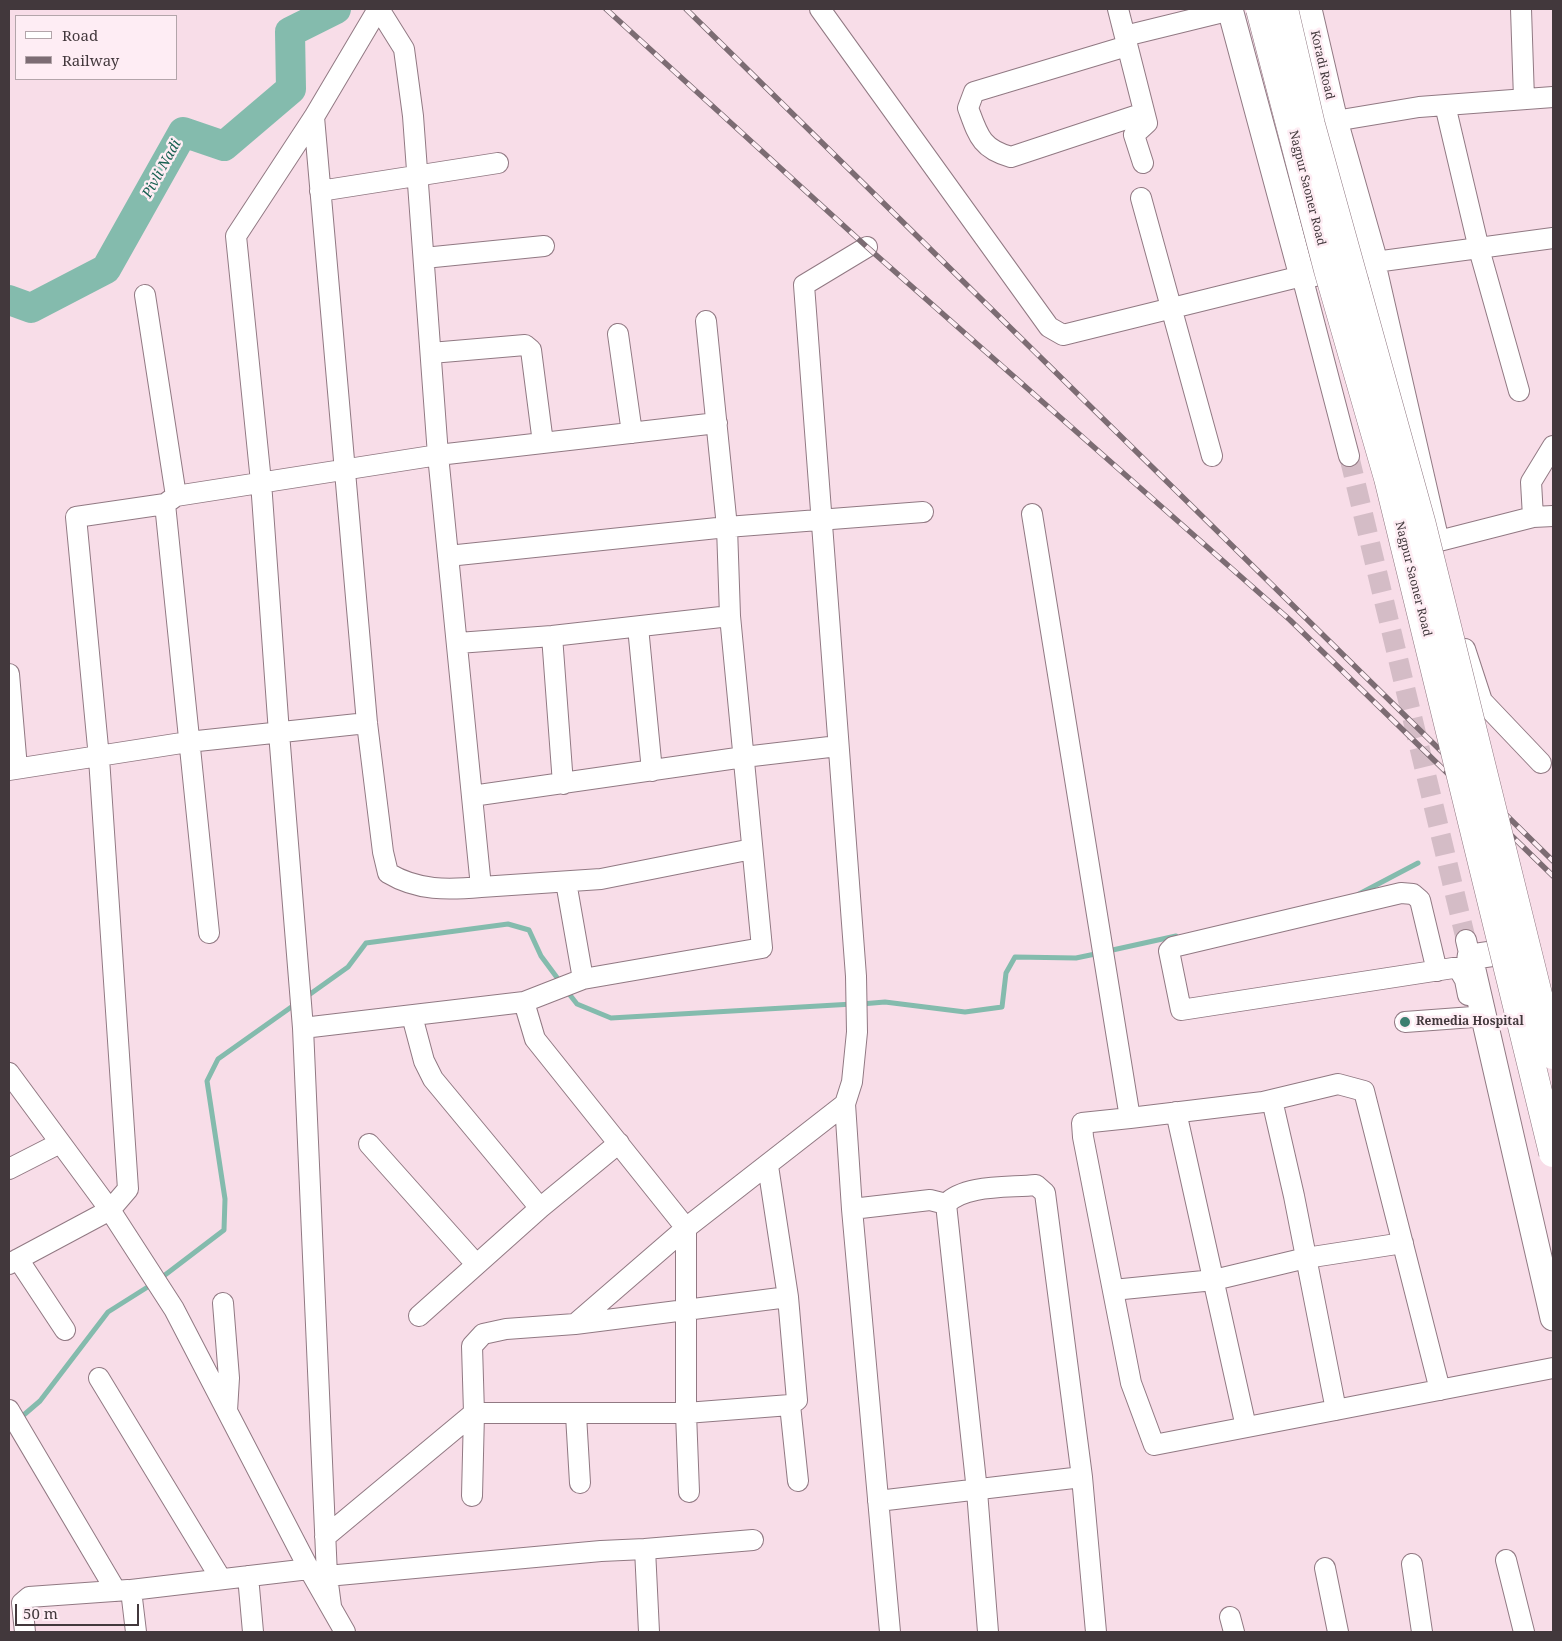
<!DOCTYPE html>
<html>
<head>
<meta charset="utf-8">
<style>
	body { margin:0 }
	#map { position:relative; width:1562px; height:1641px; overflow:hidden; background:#f8dde8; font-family:"Noto Serif",serif }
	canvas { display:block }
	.frame { position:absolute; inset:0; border:10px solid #42383c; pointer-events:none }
	.legend { position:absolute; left:15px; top:15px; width:162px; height:65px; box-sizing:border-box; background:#feedf4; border:1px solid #b3a5aa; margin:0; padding:6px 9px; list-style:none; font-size:15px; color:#42383c }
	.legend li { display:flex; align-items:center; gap:10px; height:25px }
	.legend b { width:25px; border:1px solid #b3a5aa }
	.scale { position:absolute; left:15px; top:1604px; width:124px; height:22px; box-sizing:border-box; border:2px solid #42383c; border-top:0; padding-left:6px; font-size:15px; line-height:18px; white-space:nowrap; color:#42383c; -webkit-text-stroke:4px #feedf4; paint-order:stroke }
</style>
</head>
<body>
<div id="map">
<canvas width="1562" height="1641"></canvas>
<div class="frame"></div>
<ul class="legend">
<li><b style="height:6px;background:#fff"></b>Road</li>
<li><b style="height:6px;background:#7c6c73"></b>Railway</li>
</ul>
<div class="scale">50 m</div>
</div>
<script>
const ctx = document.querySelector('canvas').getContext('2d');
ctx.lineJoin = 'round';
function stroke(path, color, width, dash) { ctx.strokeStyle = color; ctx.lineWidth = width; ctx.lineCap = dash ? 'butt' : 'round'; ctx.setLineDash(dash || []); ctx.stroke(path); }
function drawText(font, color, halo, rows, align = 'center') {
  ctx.font = font + ' "Noto Serif",serif'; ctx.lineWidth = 5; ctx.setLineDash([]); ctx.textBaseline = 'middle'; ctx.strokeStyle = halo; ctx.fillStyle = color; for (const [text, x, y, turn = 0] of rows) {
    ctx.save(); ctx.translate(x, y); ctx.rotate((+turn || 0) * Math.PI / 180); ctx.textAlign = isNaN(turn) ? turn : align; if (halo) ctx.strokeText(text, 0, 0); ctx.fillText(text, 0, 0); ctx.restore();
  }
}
stroke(new Path2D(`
	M1359,894L1418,863
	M1108,951L1176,936
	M566,990L577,1004L611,1018L853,1004
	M306,997L348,967L366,943L508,924L529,930L541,956L561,983
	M861,1004L885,1002L965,1012L1002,1007L1006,973L1015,957L1076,958L1100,953
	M161,1278L224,1230L225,1199L207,1081L218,1059L297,1003
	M19,1419L40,1401L108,1312L154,1283`), '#84bbad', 5);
stroke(new Path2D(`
	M9,300L31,308L106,269L183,132L224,146L291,89L290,32L336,9`), '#84bbad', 30);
stroke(new Path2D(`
	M1349,456L1466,940`), '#d4bcc6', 20, [20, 10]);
const minor = new Path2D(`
	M820,9L1049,327L1063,335L1302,276L1349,456
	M1118,9L1147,123L1134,135L1143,163
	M1521,9L1524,99
	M1125,36L1231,10
	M1127,46L974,92L968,108C978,135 981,149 1011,157L1144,113
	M1445,105L1479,249L1519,391
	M314,117L367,723L383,852L388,873C418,891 448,890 481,887L438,455L413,116L404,49L379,9
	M1335,121L1419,107L1553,97
	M320,191L498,163
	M1141,198L1212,456
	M867,247L804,285L856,976L857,1032L852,1082L845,1104L852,1209L890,1632
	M424,258L544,246
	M145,295L176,496
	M618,334L632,433
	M431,353L525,345L531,350L543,443
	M165,504L209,933
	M1032,514L1130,1118L1082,1123L1083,1137L1131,1383L1154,1445L1553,1368
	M1533,517L1531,482L1553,446
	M1437,533L1375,262L1553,238
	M1439,541L1533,517L1553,516
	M448,556L727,527L923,512
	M638,627L652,771
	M552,636L563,784
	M458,643L552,636L730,616
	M1465,649L1482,701L1541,763
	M9,674L17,768
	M9,770L188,742L367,723
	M472,796L744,757L838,746
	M566,882L583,979
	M481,887L601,879L752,849
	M1466,940L1470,957
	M1437,971L1420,900L1413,894L1401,893L1173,947L1169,951L1181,1010L1453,968H1458L1465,980L1468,995
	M524,1002L535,1039L686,1228L845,1104
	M412,1016L424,1061L433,1079L540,1208
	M1405,1022L1473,1017
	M303,1028L524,1002L583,979L762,948L730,616L727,527L706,321
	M9,1073L110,1210L174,1309L309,1569L345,1632
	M1272,1100L1294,1196L1336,1410
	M1176,1112L1246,1427
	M1130,1118L1263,1102L1338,1084L1364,1091L1440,1390
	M369,1144L476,1264
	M9,1169L60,1143
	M946,1204C965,1184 1009,1188 1036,1185L1045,1193L1082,1477L1096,1632
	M852,1209L930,1200L946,1204L977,1491L988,1632
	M18,1259L65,1330
	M9,1264L110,1210L128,1189L99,758L76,517L165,504L176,496L438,455L717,423
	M1113,1290L1214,1280L1306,1258L1403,1243
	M223,1303L229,1378L227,1411
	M419,1316L540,1208L619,1143
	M575,1324L788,1297
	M99,1378L221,1579
	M790,1405L798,1481
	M9,1410L116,1591
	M576,1415L580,1483
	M689,1492L686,1413V1228L575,1324L506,1329L483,1334L472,1346L474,1413H686L790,1405L797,1400L788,1297L768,1166
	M472,1496L474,1413
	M878,1501L1082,1477
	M325,1537L474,1413
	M645,1549L753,1540
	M1506,1560L1524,1632
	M1412,1564L1422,1632
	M1325,1568L1338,1632
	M248,1576L253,1632
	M327,1576L601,1551L645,1549L649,1632
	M331,1606L327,1576L303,1028L279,733L261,482L236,236L314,117L378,9
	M1230,1617L1234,1632
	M25,1632L22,1603L29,1597L128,1590
	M136,1632L131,1590L309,1569`);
const major = new Path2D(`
	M1230,9L1302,276L1375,262L1335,121L1309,9
	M1524,949L1470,957L1553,1318`);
stroke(minor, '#917983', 22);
stroke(major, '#917983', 27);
stroke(minor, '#fff', 20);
stroke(major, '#fff', 25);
const rail = new Path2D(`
	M606,9L867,247L1290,620L1553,876
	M686,9L1553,861`);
stroke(rail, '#7c6c73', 5.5);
stroke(rail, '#feedf4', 4, [11]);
const highwayBridge = new Path2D(`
	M1260,9L1328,270L1388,478L1553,1153
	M1284,9L1311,125L1422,525L1553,1055`);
stroke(highwayBridge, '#917983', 29, []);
stroke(highwayBridge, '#fff', 28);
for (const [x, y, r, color] of [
	[1405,1022,6,"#3c7f70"]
]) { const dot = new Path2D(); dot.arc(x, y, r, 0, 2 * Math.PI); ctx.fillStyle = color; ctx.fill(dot); stroke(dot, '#feedf4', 2); }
drawText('12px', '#42383c', '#feedf4', [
	["Koradi Road",1322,65,77],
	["Nagpur Saoner Road",1307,188,76],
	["Nagpur Saoner Road",1413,579,76]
]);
drawText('bold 12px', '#42383c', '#feedf4', [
	["Remedia Hospital",1416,1022]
], 'left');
drawText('italic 14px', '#186052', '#feedf4', [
	["Pivli Nadi",162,169,-61]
]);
</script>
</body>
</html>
